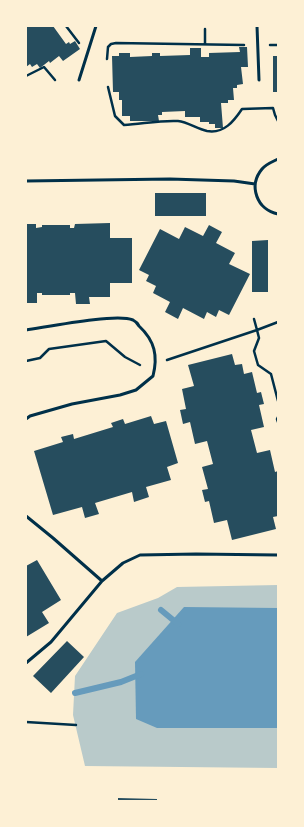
<!DOCTYPE html>
<html>
<head>
<meta charset="utf-8">
<style>
	body { margin:0 }
	#map { position:relative; width:304px; height:827px; overflow:hidden; background:#fdf0d5; font-family:"Playfair Display",serif }
	canvas { display:block }
	.frame { position:absolute; inset:0; border:27px solid #fdf0d5; pointer-events:none }
</style>
</head>
<body>
<div id="map">
<canvas width="304" height="827"></canvas>
<div class="frame"></div>
</div>
<script>
const ctx = document.querySelector('canvas').getContext('2d');
ctx.lineJoin = 'round';
function fill(path, color) { ctx.fillStyle = color; ctx.fill(path, 'evenodd'); }
function stroke(path, color, width, dash) { ctx.strokeStyle = color; ctx.lineWidth = width; ctx.lineCap = dash ? 'butt' : 'round'; ctx.setLineDash(dash || []); ctx.stroke(path); }
fill(new Path2D(`
	M278,585V768L85,766L73,715L75,676L117,613L158,598L177,587Z`), '#b9caca');
fill(new Path2D(`
	M184,607L278,608V728H157L136,719L135,662Z`), '#669bbc');
stroke(new Path2D(`
	M161,610L178,624
	M75,693L121,682L141,674`), '#669bbc', 6);
fill(new Path2D(`
	M26,26H53L66,44L69,42L70,44L75,41L80,49L63,61L59,56L50,63L49,61L40,68L37,64L32,67L30,64L26,67Z
	M239,47H247L248,67H241L243,84L237,85V88H233L234,100H228V103H221L223,128H215V124H209V122H200V117H185V111L162,112V115H158L159,121H130V116H122V100H119V92H113L112,56H119V53H130V57L152,56V53H160V56L190,55V48H201V57H209V53L240,52Z
	M273,56H278V92H273Z
	M155,193H206V216H155Z
	M110,223V238H132V283H110V297H89L90,304H76L75,293H70V295H42V293H37V303H26V224H36V228L42,227V225H70V228H74L75,224Z
	M209,225L222,232L216,243L235,253L229,264L250,274L229,315L219,310L216,317L207,312L204,319L183,308L178,319L165,312L170,302L153,293L156,286L146,281L149,275L139,270L160,229L179,239L185,227L203,236Z
	M268,240V292H252V241Z
	M232,354L235,365L242,364L244,374L252,372L257,393L261,392L264,404L259,405L264,427L251,430L257,453L270,450L275,472L278,471V516L273,517L276,529L232,540L227,520L214,523L209,501L205,502L202,490L208,489L202,467L213,464L207,441L195,444L190,422L183,424L180,410L186,409L182,389L194,386L188,365Z
	M151,416L154,424L166,421L178,463L167,467L171,480L146,487L149,497L134,502L132,492L95,503L99,514L85,518L82,507L53,515L34,451L63,442L61,437L73,434L74,439L113,427L111,423L123,419L125,424Z
	M37,560L61,600L42,612L49,623L26,637V566Z
	M67,641L84,657L51,693L33,676Z
	M118,798L157,799V801H118Z`), '#264d5e');
stroke(new Path2D(`
	M66,26L79,43
	M205,29V44
	M270,45H278
	M107,59L108,47L111,44L116,43L244,45
	M26,76L44,67L55,80
	M108,87L115,116L124,125C142,124 160,120 178,121C188,122 197,129 207,131C224,134 234,121 242,109L273,108L275,115L278,121
	M278,322L257,330L259,338L254,351L258,365L271,374L278,401
	M167,360L257,330L254,319
	M26,361L40,358L49,349L106,341L125,357L140,365
	M278,417L277,419L278,422
	M26,722L76,725`), '#003049', 2.5);
stroke(new Path2D(`
	M257,26L259,80
	M79,80L96,26
	M278,159C272,162 266,164 262,169C248,186 257,210 278,214
	M26,181L170,179L234,181L255,184
	M26,330C47,327 116,313 133,320C135,321 138,324 139,326C155,341 158,356 153,376L136,390L120,395L72,404L30,416L26,419
	M26,516L53,538L102,581
	M26,663L51,642L102,581L123,563L140,555L196,554L278,555`), '#003049', 3);
</script>
</body>
</html>
